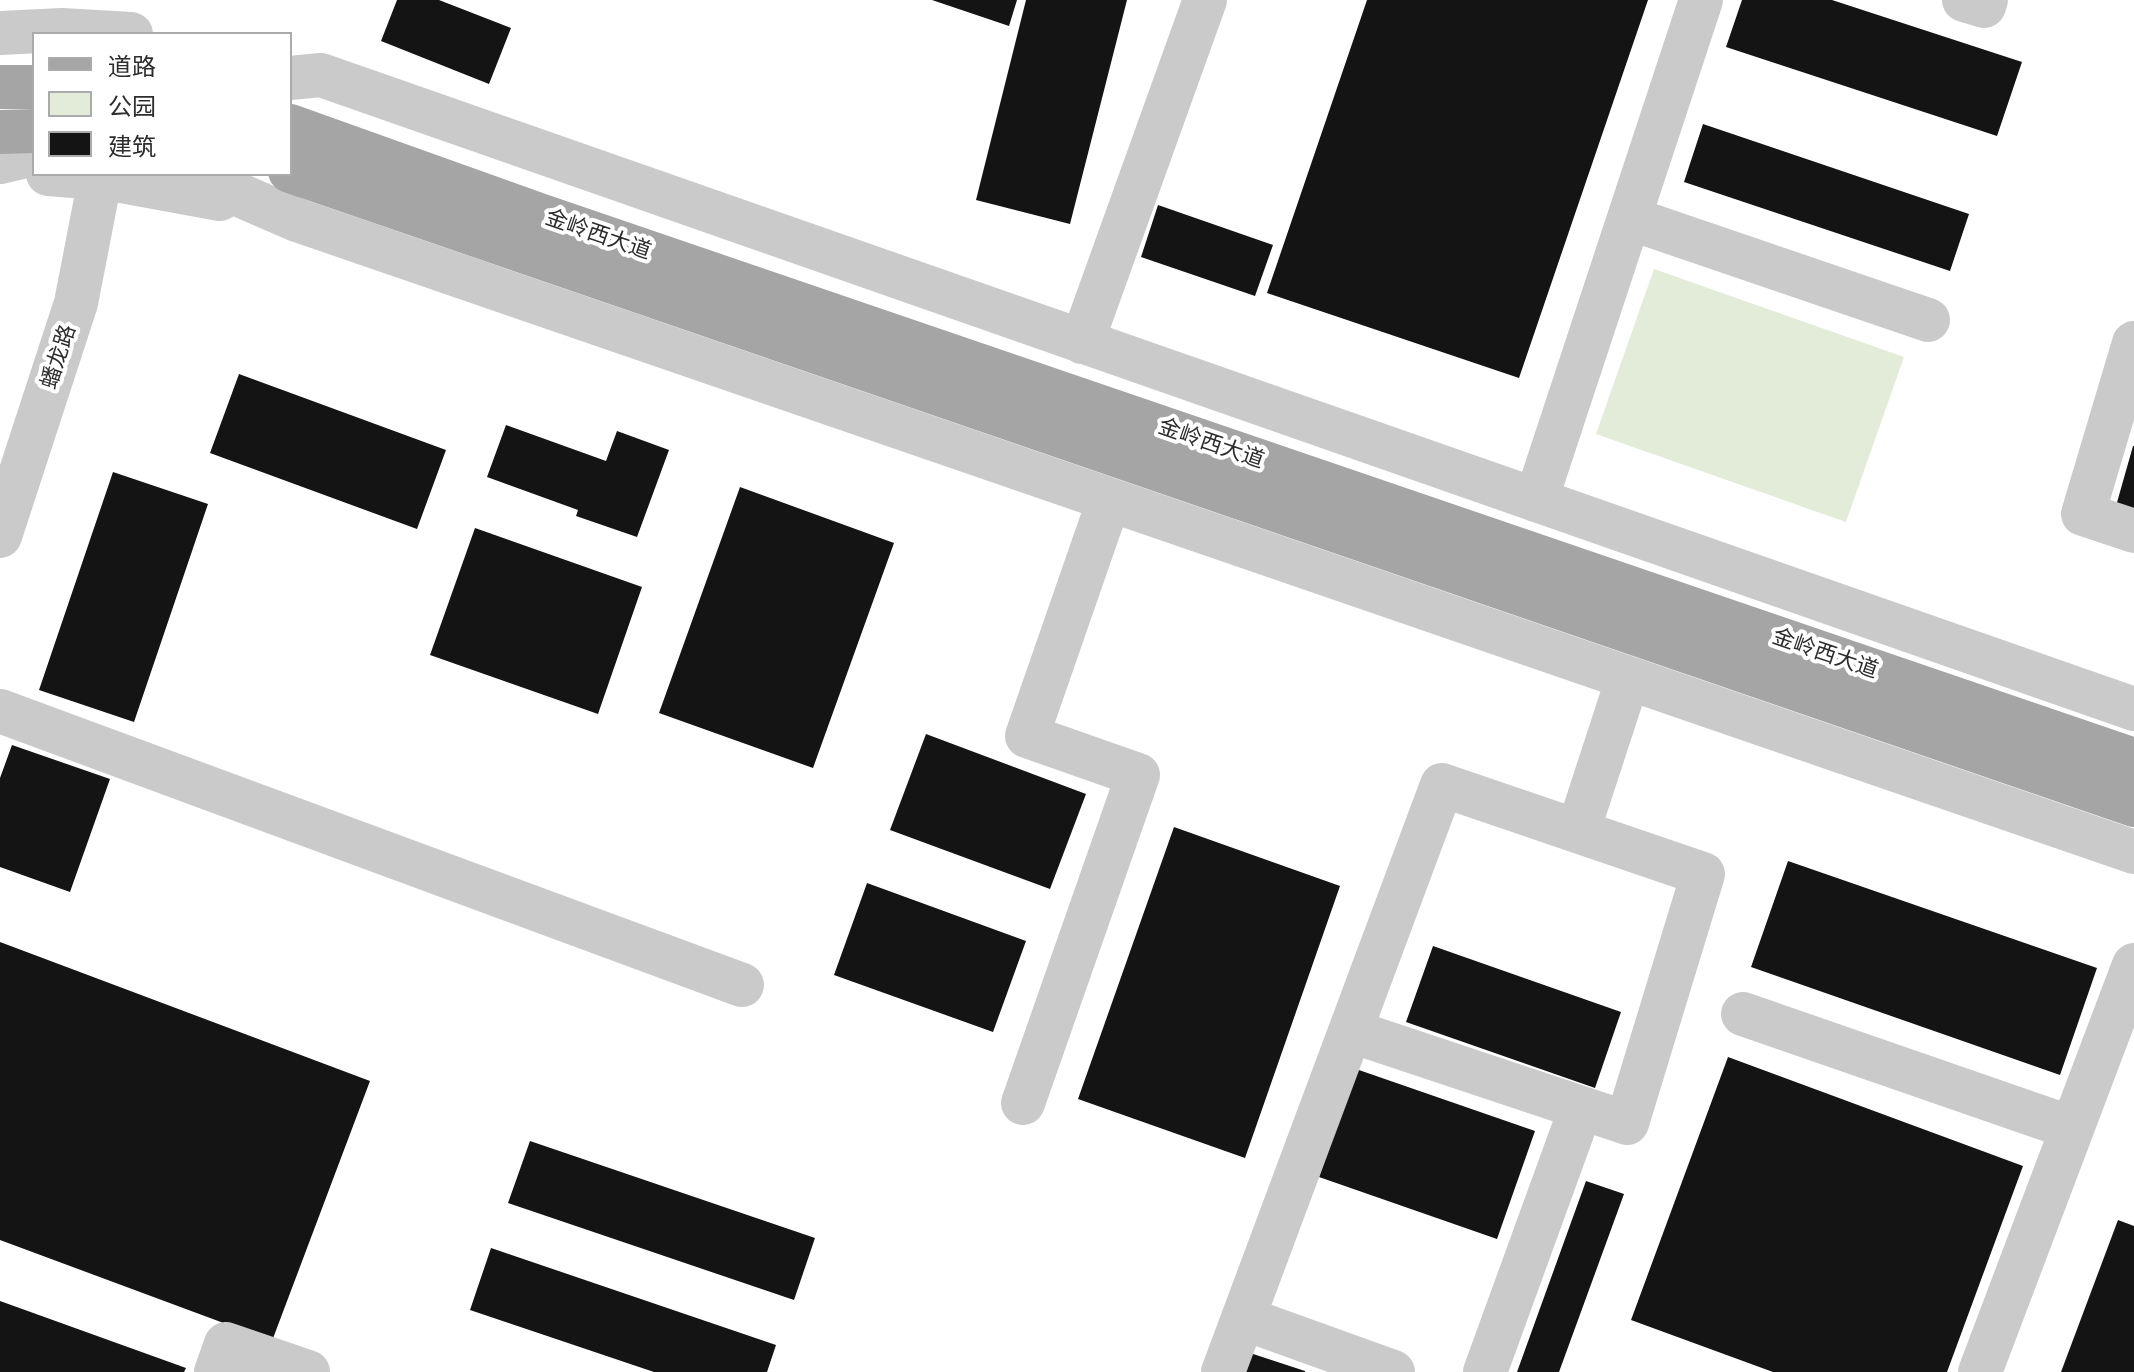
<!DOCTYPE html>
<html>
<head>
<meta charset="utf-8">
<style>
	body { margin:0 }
	#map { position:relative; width:2134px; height:1372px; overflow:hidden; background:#fff; font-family:"PT Sans Narrow","Noto Sans SC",sans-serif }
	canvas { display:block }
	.legend { position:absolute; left:32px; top:32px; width:260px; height:144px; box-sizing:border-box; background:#fff; border:2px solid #ababab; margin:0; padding:10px 14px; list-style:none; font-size:24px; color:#2d2d2d }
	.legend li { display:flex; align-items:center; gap:16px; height:40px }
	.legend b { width:40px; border:2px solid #ababab }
</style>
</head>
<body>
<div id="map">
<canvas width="2134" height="1372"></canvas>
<ul class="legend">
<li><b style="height:10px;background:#a5a5a5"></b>道路</li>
<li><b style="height:22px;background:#e3ecd9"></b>公园</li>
<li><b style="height:22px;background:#141414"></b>建筑</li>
</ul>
</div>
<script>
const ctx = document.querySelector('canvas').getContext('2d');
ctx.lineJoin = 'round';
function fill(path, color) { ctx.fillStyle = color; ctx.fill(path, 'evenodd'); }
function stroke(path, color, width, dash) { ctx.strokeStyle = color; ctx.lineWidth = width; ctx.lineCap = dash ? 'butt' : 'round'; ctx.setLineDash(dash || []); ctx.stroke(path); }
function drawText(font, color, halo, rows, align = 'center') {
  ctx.font = font + ' "PT Sans Narrow","Noto Sans SC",sans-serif'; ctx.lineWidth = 8; ctx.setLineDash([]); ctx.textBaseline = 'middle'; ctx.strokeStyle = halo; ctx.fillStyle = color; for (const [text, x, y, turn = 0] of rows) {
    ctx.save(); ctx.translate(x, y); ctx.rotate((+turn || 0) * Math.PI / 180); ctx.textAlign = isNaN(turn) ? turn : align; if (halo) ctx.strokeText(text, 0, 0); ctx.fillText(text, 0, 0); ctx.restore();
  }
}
fill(new Path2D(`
	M1654,269L1904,357L1846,522L1596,434Z`), '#e3ecd9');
fill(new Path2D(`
	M397,0H439L511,28L489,84L381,41Z
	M932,0H1017L1009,26Z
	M1026,0H1127L1070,224L976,200Z
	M1367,0H1648L1519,378L1267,293Z
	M1742,0H1832L2022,62L1997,136L1726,47Z
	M1703,124L1969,214L1950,271L1684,182Z
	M1158,205L1273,245L1255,296L1141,257Z
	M239,374L446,450L417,529L210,453Z
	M506,425L606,461L617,431L669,450L637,537L576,516L578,510L487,477Z
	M2133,446H2134V519L2114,513Z
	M113,472L208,504L134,722L39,690Z
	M740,487L894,543L813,768L659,713Z
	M475,528L642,587L598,714L430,655Z
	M926,734L1086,794L1050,889L890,830Z
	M12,745L110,779L70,892L0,867V778Z
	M1174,827L1340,886L1245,1158L1078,1099Z
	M1788,861L2097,968L2060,1075L1751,967Z
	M867,883L1026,941L993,1032L834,975Z
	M0,942L370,1081L272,1341L0,1240Z
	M1433,946L1621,1012L1595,1088L1406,1022Z
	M1728,1057L2023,1166L1947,1372H1773L1631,1320Z
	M1356,1069L1535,1131L1497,1239L1319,1177Z
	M530,1141L815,1238L794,1300L508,1203Z
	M1586,1181L1624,1194L1559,1372H1517Z
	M2118,1220L2134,1226V1372H2061Z
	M491,1248L776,1345L767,1372H654L470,1310Z
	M0,1301L186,1368L184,1372H0Z
	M1247,1352L1305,1371V1372H1240Z`), '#141414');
stroke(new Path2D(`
	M1964,0L1984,6L1986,0
	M0,33L62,30L131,34
	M290,78L321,75L2134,709
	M0,162L34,154
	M48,174L111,179L220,199
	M191,174L297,220L2134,852
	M1629,218L1928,320
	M1082,342L1205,0
	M2134,343L2083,514L2134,531
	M1536,500L1701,0
	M0,536L76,303L101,174
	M0,711L742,985
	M1578,831L1628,678
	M1743,1014L2072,1128
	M1023,1103L1138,775L1027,736L1109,500
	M1243,1318L1393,1372
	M216,1372L226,1344L308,1372
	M1223,1372C1296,1176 1369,981 1442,785L1703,874L1627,1123L1351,1031
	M1485,1372L1581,1108
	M1980,1372L2134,965`), '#cacaca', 44);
stroke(new Path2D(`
	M0,87H34
	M290,126L539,215L2134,760
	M0,132L34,131
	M290,171L2134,805`), '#a5a5a5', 44);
drawText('22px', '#2d2d2d', '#fff', [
	["金岭西大道",598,235,19],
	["蟠龙路",59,357,-72],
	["金岭西大道",1211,444,19],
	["金岭西大道",1825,654,19]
]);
</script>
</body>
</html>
